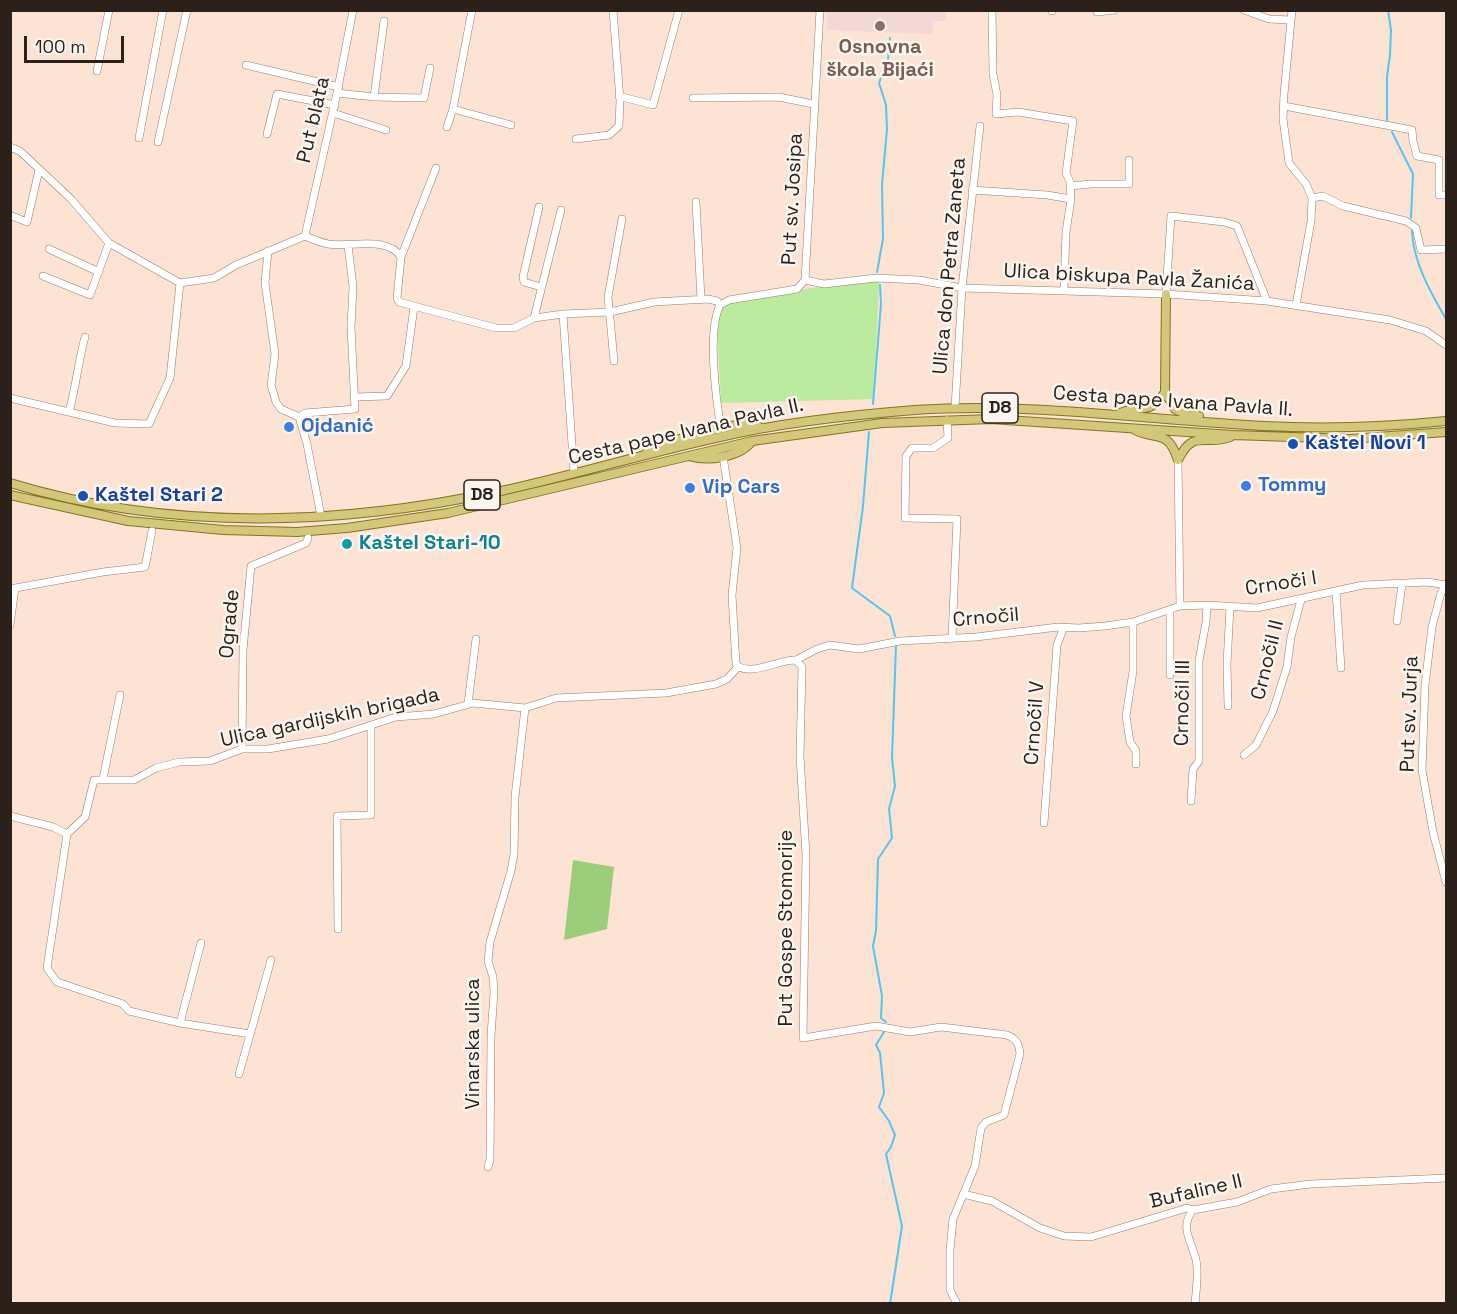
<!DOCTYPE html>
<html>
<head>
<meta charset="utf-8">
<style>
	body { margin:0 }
	#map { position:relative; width:1457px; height:1314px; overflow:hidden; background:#fce3d3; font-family:"Space Grotesk",sans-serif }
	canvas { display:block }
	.frame { position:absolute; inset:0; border:12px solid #2c211a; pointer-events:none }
	.scale { position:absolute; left:24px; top:36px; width:100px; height:27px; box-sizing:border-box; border:3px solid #2c211a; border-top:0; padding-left:8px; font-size:18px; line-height:21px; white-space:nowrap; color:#2c211a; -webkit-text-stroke:4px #fbf5f0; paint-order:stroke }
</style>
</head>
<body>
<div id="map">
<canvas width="1457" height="1314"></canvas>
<div class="frame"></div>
<div class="scale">100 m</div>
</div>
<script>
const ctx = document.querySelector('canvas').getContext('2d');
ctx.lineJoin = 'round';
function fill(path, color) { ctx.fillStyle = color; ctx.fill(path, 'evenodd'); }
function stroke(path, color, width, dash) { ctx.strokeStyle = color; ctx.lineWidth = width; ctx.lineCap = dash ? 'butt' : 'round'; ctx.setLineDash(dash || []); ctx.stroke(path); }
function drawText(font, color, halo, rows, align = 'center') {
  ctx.font = font + ' "Space Grotesk",sans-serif'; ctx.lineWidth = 5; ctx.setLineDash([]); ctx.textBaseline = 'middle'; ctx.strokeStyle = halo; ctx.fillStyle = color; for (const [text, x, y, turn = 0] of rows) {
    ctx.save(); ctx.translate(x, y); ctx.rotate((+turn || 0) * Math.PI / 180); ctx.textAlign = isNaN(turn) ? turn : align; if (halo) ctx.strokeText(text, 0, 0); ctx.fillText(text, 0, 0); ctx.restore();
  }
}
fill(new Path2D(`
	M827,11H946V21H933V34L827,30Z`), '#f3d8d6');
fill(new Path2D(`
	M879,281L874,399L721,403L717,326L722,308L734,301L812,288Z`), '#bcea9f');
fill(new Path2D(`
	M573,860L614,867L607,929L564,940Z`), '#9bcd7b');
stroke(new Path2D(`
	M1387,120V77L1390,55L1391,30L1388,10
	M1392,132L1413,174L1411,218
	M1412,231C1413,262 1431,293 1446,319
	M877,272L883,239L882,185L887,129L886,105L879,83L888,60L890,38
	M873,404L881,304L880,285
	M869,432L863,506L852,588L890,616L895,636
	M886,1022L881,1018L882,996L873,946L876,931L878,859L892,838L889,809L895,786L892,758L896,645
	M884,1032L876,1045L880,1053L884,1093L879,1107L889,1121L895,1135L891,1147L886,1154L902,1226L890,1304`), '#54c5f4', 2);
const minor = new Path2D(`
	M472,10L453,109L511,125
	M992,10L993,74L997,95L996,114L1018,112L1073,121L1066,173L1070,182L1071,199L1066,232L1064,290
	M1244,10L1269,19L1290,20
	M1292,10L1284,94L1283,119L1289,163L1306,184L1312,198L1311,221L1296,305
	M1052,11V10
	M1097,12L1114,10
	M246,65L339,87
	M97,71L109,10
	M337,93L374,97L424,98L430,68
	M619,96L653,105L679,10
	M374,97L384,21
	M693,98L779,97L813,104
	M1284,106L1412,130L1413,141L1417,156L1439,160V195H1446
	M333,113L386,130
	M447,127L453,109
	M267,134L277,94L335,105
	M139,138L163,10
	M576,139L609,135L619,126L620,100L613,10
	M158,142L187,10
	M10,147L20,151L71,199L109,243L180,283L214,278L236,265L305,236
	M1070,186L1091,184H1129V160
	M972,190L1047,195L1071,199
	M1312,198L1323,196L1343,206L1406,221L1416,228L1421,250L1446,249
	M696,202L701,299
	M539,207L523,277L524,282L541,287
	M12,216L27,222L39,170
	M305,236C312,239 320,242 328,244C349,248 387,235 401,257L397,298L399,302L496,328H514L534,318L563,314L610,312L654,302L708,299L717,301L720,305
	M305,236L337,93L353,10
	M49,249L99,272
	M268,251L265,283L275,354L271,385L276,402L281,409L299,417L307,444L320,511
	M401,257L436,168
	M43,276L90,295L109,243
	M805,280L824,284L876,278L919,280L962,288L1166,294L1267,301L1390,320L1426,331L1446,345
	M1166,294L1171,216L1224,222L1237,226L1267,301
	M563,314L574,473
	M534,318L561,210
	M614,361L608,297L622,219
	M355,397L387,396L406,366L414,307
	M10,398L115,423L149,424L170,378L180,283
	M955,408L962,288L980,126
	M69,412C76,387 78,362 85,337
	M299,417L305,413L355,409L351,327L353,287L348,245
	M947,420L948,438L933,448H912L906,456L905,518L957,519L952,638
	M721,429C716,399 707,331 720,305L729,300L797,289L805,280L820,10
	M723,456L737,548L732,595L736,664C747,678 780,659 796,660L802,667L800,756L806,855L803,1038L876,1026L910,1032L941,1027L1007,1035C1017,1039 1019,1044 1020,1054L1004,1115L986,1122L981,1128L975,1166L953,1219L950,1250V1290L957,1304
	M1178,460L1180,606
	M1446,584L1441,593L1432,627L1425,685L1422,770L1433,832L1446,882
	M10,589L103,572L145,567L152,531
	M1336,591L1341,668
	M1397,621L1402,584
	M1133,622V671L1126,716L1130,742L1136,751V764
	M10,625L15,588
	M796,660L817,649L830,645L859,649L900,641L976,637L1058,627L1079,628L1105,626L1133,622L1180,606L1207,605L1257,608L1363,585L1428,582L1445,585
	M1170,675V610
	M468,704L476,639
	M1228,706L1227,664L1230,607
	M242,749L243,650L251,566L306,543L308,538
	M1244,755L1256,745L1273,711L1287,667L1291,637L1301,600
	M103,779L120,695
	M1191,801L1193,769L1199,761V661L1206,622L1207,605
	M10,816L53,827L67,834
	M1044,823L1057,645L1064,627
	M67,834L85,817L94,780H134L156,768L179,762L210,761L242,749H268L328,739L396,717L434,714L473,703L525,708L556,698L666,693L716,684L727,679L738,667
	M67,834L47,968L57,982L123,1004L129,1011L180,1023L250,1034
	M338,929L337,816L371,815V725
	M180,1023L201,943
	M239,1074L271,960
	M488,1167L490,1160L491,1036L494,992L493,977L488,961L490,942L511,871L514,854L515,797L525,708
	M963,1194L992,1201L1040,1228L1064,1236L1091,1237L1187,1208L1193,1210L1237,1202L1271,1189L1311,1184L1446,1178
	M1193,1210C1179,1227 1192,1242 1196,1260C1199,1273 1196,1290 1195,1304`);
const major = new Path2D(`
	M1166,294L1165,392L1175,409L1188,415L1199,416
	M1117,415C1137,402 1149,418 1165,392
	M1133,429C1156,442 1167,427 1178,460
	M647,452C662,442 730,424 748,424C753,424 757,426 762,428
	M689,456C708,462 741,457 752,441
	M1178,460C1194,427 1206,447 1230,437
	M10,483C171,532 338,526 501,491C574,475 647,453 720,437C784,422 850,415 915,410C1032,402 1148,420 1264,426C1325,429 1386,427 1446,421
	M10,495L128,521L223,530L297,532L347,528L448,513L752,441L882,423L991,419L1233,435L1350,439L1446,432`);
stroke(minor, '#977c69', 8);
stroke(major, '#857420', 10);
stroke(minor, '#fff', 7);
stroke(major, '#d3c77b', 8);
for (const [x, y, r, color] of [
	[880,26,6,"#8d6e63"],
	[289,427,6,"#3f7fe0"],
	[1293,444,6,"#1a4fb4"],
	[1246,486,6,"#3f7fe0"],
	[690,488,6,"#3f7fe0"],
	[83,496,6,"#1a4fb4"],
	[347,544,6,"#0f9aa8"]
]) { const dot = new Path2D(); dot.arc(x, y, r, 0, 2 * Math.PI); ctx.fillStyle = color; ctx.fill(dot); stroke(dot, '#fbf5f0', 2); }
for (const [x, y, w] of [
	[1000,408,36],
	[482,495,36]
]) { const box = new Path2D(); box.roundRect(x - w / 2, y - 15, w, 30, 4.5); ctx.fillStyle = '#fbf5f0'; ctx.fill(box); stroke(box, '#2c211a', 1.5); }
drawText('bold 18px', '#2c211a', null, [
	["D8",1000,408],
	["D8",482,495]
]);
drawText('bold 20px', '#785e54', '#fbf5f0', [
	["Osnovna",880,48],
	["škola Bijaći",880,71]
]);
drawText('20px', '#2c211a', '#fbf5f0', [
	["Put blata",314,120,-77],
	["Put sv. Josipa",793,199,-87],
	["Ulica don Petra Zaneta",950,266,-85],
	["Ulica biskupa Pavla Žanića",1129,278,3],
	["Cesta pape Ivana Pavla II.",1173,402,4],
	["Cesta pape Ivana Pavla II.",686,432,-13],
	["Crnoči l",1281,584,-9],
	["Crnočil",986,618,-5],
	["Ograde",230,624,-85],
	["Crnočil II",1268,660,-76],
	["Crnočil III",1183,703,-89],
	["Put sv. Jurja",1410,714,-88],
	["Ulica gardijskih brigada",330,718,-12],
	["Crnočil V",1035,723,-86],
	["Put Gospe Stomorije",787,928,-90],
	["Vinarska ulica",474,1044,-90],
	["Bufaline II",1196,1192,-13]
]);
drawText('bold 20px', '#366cbe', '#fbf5f0', [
	["Ojdanić",301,427],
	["Tommy",1258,486],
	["Vip Cars",702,488]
], 'left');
drawText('bold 20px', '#164399', '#fbf5f0', [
	["Kaštel Novi 1",1305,444],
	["Kaštel Stari 2",95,496]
], 'left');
drawText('bold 20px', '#0d838f', '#fbf5f0', [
	["Kaštel Stari-10",359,544]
], 'left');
</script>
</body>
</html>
